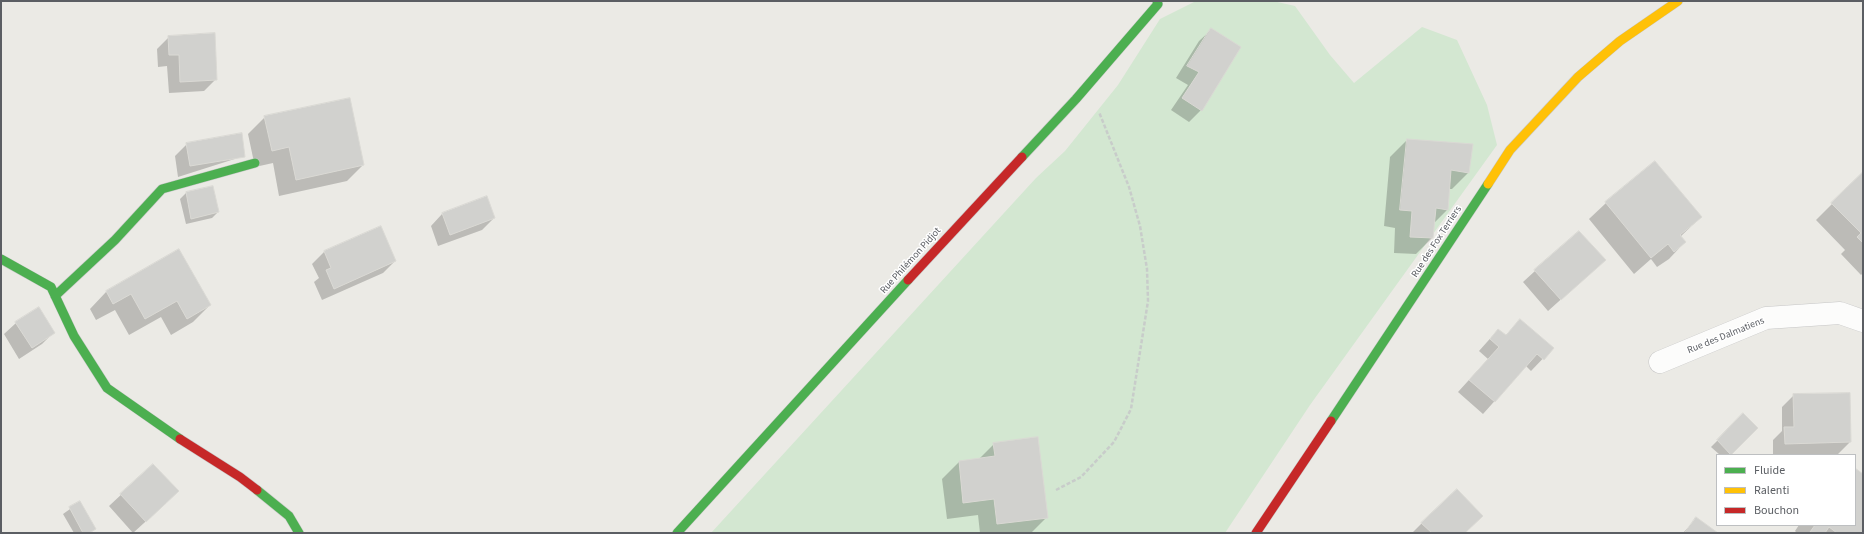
<!DOCTYPE html>
<html>
<head>
<meta charset="utf-8">
<style>
	body { margin:0 }
	#map { position:relative; width:1864px; height:534px; overflow:hidden; background:#ebeae5; font-family:"Source Sans 3",sans-serif }
	canvas { display:block }
	.frame { position:absolute; inset:0; border:2px solid #5b5e63; pointer-events:none }
	.legend { position:absolute; left:1716px; top:454px; width:140px; height:72px; box-sizing:border-box; background:#fff; border:1px solid #bdbfc1; margin:0; padding:5px 7px; list-style:none; font-size:12px; color:#5b5e63 }
	.legend li { display:flex; align-items:center; gap:8px; height:20px }
	.legend b { width:20px; border:1px solid #bdbfc1 }
</style>
</head>
<body>
<div id="map">
<canvas width="1864" height="534"></canvas>
<div class="frame"></div>
<ul class="legend">
<li><b style="height:5px;background:#4caf50"></b>Fluide</li>
<li><b style="height:5px;background:#ffc107"></b>Ralenti</li>
<li><b style="height:5px;background:#c62828"></b>Bouchon</li>
</ul>
</div>
<script>
const ctx = document.querySelector('canvas').getContext('2d');
ctx.lineJoin = 'round';
function fill(path, color) { ctx.fillStyle = color; ctx.fill(path, 'evenodd'); }
function stroke(path, color, width, dash) { ctx.strokeStyle = color; ctx.lineWidth = width; ctx.lineCap = dash ? 'butt' : 'round'; ctx.setLineDash(dash || []); ctx.stroke(path); }
function drawText(font, color, halo, rows, align = 'center') {
  ctx.font = font + ' "Source Sans 3",sans-serif'; ctx.lineWidth = 3; ctx.setLineDash([]); ctx.textBaseline = 'middle'; ctx.strokeStyle = halo; ctx.fillStyle = color; for (const [text, x, y, turn = 0] of rows) {
    ctx.save(); ctx.translate(x, y); ctx.rotate((+turn || 0) * Math.PI / 180); ctx.textAlign = isNaN(turn) ? turn : align; if (halo) ctx.strokeText(text, 0, 0); ctx.fillText(text, 0, 0); ctx.restore();
  }
}
fill(new Path2D(`
	M1196,1H1273L1295,6L1330,55L1354,83L1422,27L1457,40L1487,105L1497,145L1310,405L1225,533H711L1036,178L1065,151L1118,85L1160,19Z`), '#d3e7d1');
fill(new Path2D(`
	M1211,30L1201,110L1189,122L1171,110L1188,85L1176,78L1199,41Z
	M169,37L216,79L204,91L169,93L167,66L158,67L157,49Z
	M265,117L363,165L347,181L279,196L273,163L255,167L248,134Z
	M1407,140L1472,145L1468,173L1452,189H1449L1447,210L1434,223L1432,238L1416,254L1394,253L1395,228L1384,226L1390,157Z
	M187,144L244,156L178,177L175,156Z
	M1655,162L1701,217L1680,237L1685,242L1669,259L1657,267L1651,259L1634,274L1589,219L1606,203Z
	M1863,173V273L1861,275L1841,254L1845,250L1816,220Z
	M186,193L218,212L212,218L186,224L180,199Z
	M442,214L494,218L482,230L438,246L431,226Z
	M380,227L395,261L383,273L322,300L314,282L319,278L312,264L324,252Z
	M178,251L210,305L193,322L171,335L161,317L129,335L115,310L96,320L90,309L106,292Z
	M1605,260L1548,311L1523,282L1535,271Z
	M1520,320L1553,348L1531,371L1526,366L1483,414L1458,392L1488,359L1479,351L1487,342L1498,330L1505,336Z
	M16,323L54,332L42,344L19,359L4,334Z
	M1794,395L1850,442L1838,454L1773,455V440L1782,431V407Z
	M1743,415L1756,428L1729,455H1720L1711,447Z
	M994,444L1047,517L1031,533H980L978,515L947,519L942,479L959,462L978,460Z
	M153,465L166,503L133,533L109,506Z
	M1855,469L1863,475V533H1797L1795,531L1799,525H1855Z
	M80,502L95,529L90,533H74L63,514Z
	M1696,519L1716,533H1683Z
	M1422,523L1464,533H1412Z`), '#0003');
const building = new Path2D(`
	M1211,28L1241,47L1202,111L1182,98L1199,72L1187,66Z
	M215,33L217,80L180,82L179,55H169L168,36Z
	M350,98L364,165L296,180L289,147L272,151L264,116Z
	M242,133L245,157L190,166L186,143Z
	M1407,139L1473,144L1469,173L1451,170L1448,210L1436,208L1433,238L1410,237L1412,211L1400,210Z
	M1655,161L1702,217L1680,235L1686,242L1674,252L1668,244L1651,258L1605,202Z
	M1863,172V243L1857,237L1861,233L1831,203Z
	M213,186L219,212L191,219L186,192Z
	M487,196L495,218L450,235L442,213Z
	M381,226L396,261L334,289L326,270L331,268L324,251Z
	M1579,231L1606,260L1561,300L1534,270Z
	M179,249L211,305L187,319L177,301L145,319L131,294L113,304L106,291Z
	M39,307L55,333L32,348L15,322Z
	M1520,319L1554,348L1544,360L1537,354L1495,402L1469,380L1499,347L1490,339L1498,329L1506,335Z
	M1850,393L1851,442L1785,444L1784,427H1794L1793,394Z
	M1743,413L1758,428L1731,455L1717,440Z
	M1038,437L1048,518L997,524L994,499L963,503L959,461L995,456L993,443Z
	M153,464L179,491L146,522L120,494Z
	M1855,468L1863,474V533H1837L1829,527L1825,533L1810,532L1815,525H1855Z
	M1457,489L1483,516L1465,533H1432L1421,523Z
	M80,501L96,529L89,533H83L69,507Z
	M1696,517L1718,533H1685Z`);
fill(building, '#d1d1ce');
stroke(building, '#dad9d4', 1);
const street = new Path2D(`
	M1660,362L1766,318L1840,313L1863,321`);
const fast = new Path2D(`
	M1022,157L1076,99L1158,4L1157,1
	M1,259L51,287L74,336L107,388L180,439
	M55,296L115,240L162,189L255,163
	M1331,421L1488,184
	M257,490L289,516L299,533
	M677,533L908,280`);
const slow = new Path2D(`
	M1488,184L1510,150L1578,77L1620,41L1678,1`);
const jam = new Path2D(`
	M908,280L1022,157
	M180,439L240,477L257,490
	M1256,533L1331,421`);
stroke(street, '#c6c6c6', 23);
stroke(fast, '#c7c7c7', 10);
stroke(slow, '#c7c7c7', 10);
stroke(jam, '#c7c7c7', 10);
stroke(new Path2D(`
	M1056,490L1081,477L1114,442L1131,409L1148,301L1147,269L1140,226L1129,187L1099,112`), '#c8ccca', 2.5, [4, 2]);
stroke(street, '#fcfcfb', 22);
stroke(fast, '#4caf50', 9);
stroke(slow, '#ffc107', 9);
stroke(jam, '#c62828', 9);
drawText('10px', '#5b5e63', '#fff', [
	["Rue des Fox Terriers",1437,242,-57],
	["Rue Philémon Pidjot",911,261,-48],
	["Rue des Dalmatiens",1726,336,-22]
]);
</script>
</body>
</html>
